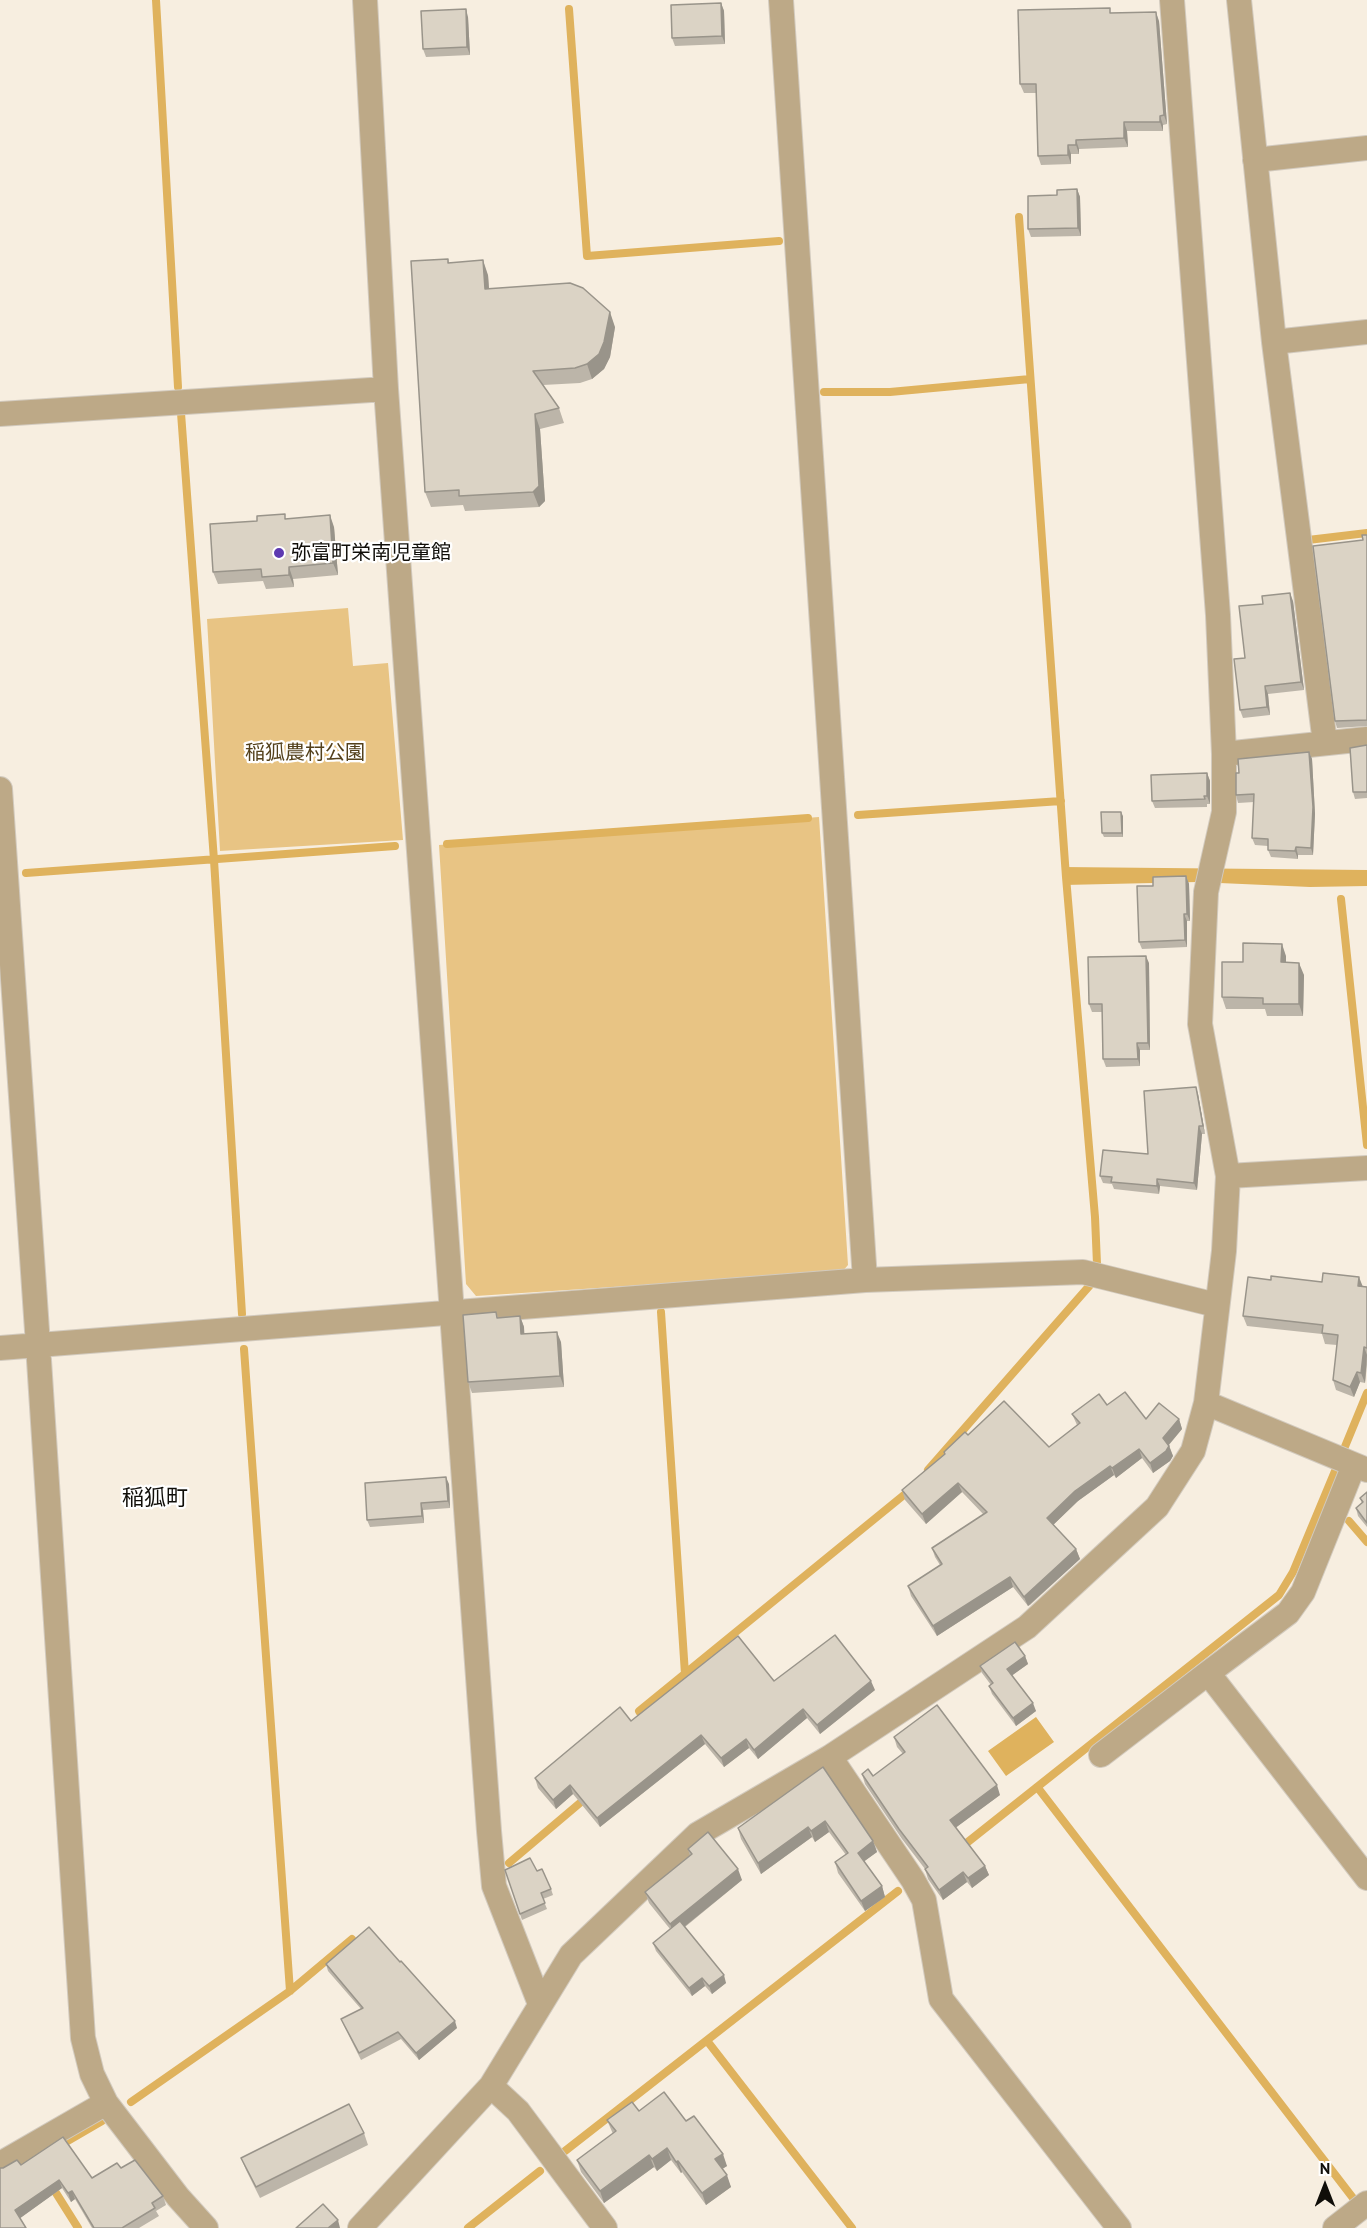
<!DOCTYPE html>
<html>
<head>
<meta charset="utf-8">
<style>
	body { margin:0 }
	#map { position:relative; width:1367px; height:2228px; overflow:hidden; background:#f7eee0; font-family:"PT Sans",sans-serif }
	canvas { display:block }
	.north { position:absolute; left:1295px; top:2156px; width:60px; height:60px; -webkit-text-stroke:4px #fff; paint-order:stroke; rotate:0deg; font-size:16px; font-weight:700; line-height:24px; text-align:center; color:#100e09 }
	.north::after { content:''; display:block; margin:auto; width:21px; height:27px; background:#100e09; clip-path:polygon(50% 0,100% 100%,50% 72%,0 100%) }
</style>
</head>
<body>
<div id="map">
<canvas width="1367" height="2228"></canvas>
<div class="north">N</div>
</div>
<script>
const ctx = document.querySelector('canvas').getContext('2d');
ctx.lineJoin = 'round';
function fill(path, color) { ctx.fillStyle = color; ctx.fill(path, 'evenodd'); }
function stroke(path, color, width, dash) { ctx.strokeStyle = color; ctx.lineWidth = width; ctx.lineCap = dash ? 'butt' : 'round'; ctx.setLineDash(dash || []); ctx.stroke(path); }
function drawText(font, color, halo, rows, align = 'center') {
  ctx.font = font + ' "PT Sans","Noto Sans JP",sans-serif'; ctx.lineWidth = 4.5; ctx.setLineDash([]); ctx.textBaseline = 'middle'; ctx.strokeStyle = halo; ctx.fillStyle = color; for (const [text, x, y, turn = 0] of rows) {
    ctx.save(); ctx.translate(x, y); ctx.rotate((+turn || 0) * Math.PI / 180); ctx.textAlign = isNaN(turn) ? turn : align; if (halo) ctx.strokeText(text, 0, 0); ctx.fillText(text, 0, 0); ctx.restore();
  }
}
fill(new Path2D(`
	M348,608L353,666L388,663L403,840L220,851L207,619Z
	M819,817L848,1265L842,1272L476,1296L466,1284L439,845Z`), '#e8c484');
fill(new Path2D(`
	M1062,867L1367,870V886L1310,887L1197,882L1064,885Z
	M1036,1717L1054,1742L1006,1776L988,1751Z`), '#dfb25d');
stroke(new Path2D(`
	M156,0L178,387
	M569,9L587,256L779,241
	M1019,217L1066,877L1095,1217L1097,1264
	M824,392H890L1030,379
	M181,413L214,860L242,1314
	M1308,540L1367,533
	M858,815L1061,801
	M447,844L808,818
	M26,873L395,846
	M1341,899L1367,1145
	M661,1312L685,1674
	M244,1349L290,1991
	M1344,1449L1367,1393
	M928,1470L1091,1284
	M1349,1521L1367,1542
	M646,1722L639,1711L910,1490
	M1038,1788L1353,2198
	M959,1849L1279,1595L1293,1572L1335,1471
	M509,1863L587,1797
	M708,2042L852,2228
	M131,2102L290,1991L352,1939
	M59,2146L102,2121
	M565,2151L898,1891
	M51,2185L78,2228
	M468,2228L540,2171`), '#dfb25d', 8);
const minor = new Path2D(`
	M365,0L386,389L489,1831L494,1886L540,2004
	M781,0L865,1280
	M1239,0L1274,342L1325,743
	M1255,160L1367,148
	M1274,342L1367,332
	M0,414L386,389
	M1224,754L1367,739
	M0,789L38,1345L83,2038L92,2074L106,2103L178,2197L206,2228
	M1228,1176L1367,1168
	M0,1348L865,1280L1083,1272L1216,1305
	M1206,1403L1367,1470
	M1354,1465L1303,1592L1288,1613L1208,1673L1367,1878
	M1101,1755L1208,1673
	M830,1757L913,1880L924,1900L941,1999L1119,2228
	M491,2086L518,2111L605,2228
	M0,2164L106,2103
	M360,2228L491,2086L571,1955L698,1834L830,1757L1027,1627L1157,1507L1193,1451L1206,1403L1224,1251L1228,1176L1200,1024L1206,892L1224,812V754L1218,615L1172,0
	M1335,2228L1367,2203`);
stroke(minor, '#d2cabe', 26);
stroke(minor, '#bda987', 24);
fill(new Path2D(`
	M721,3L724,11L725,44L675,46L672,38Z
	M1112,13L1159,21L1167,124L1163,125V131H1127L1128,147L1079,149V154H1071V164L1041,165L1038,156L1036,93H1024L1020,84Z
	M468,17L470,55L426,57L423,49Z
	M1077,189L1080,197L1081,236L1031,237L1028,229L1057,195Z
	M448,259L449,263L488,275L489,288L615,327L610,357L604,369L592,379L580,383L543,385L559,408L564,423L540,429L545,501L539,507L465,511L463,505L431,507L425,492Z
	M286,519L334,527L338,575L293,579L294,587L266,589L263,581L218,584L213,572Z
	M1367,535V726L1337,728L1335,721L1363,540Z
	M1293,601L1304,690L1268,694L1270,715L1243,718L1240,710L1245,658Z
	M1367,745V798L1355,799L1353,792Z
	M1309,752L1312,759L1315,814L1313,855H1298V859L1271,857L1268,850V846L1255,845L1252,838L1254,802L1238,803L1236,795L1239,773Z
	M1207,773L1210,781V804H1207V807L1155,808L1152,801Z
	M1123,816V837H1104L1102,833Z
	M1186,876L1189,884L1190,921H1187V947L1142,949L1139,942L1153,886Z
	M1286,956V963L1304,975L1303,1016H1267L1265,1009H1226L1222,997L1243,962Z
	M1149,963L1150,1050H1140V1066L1106,1067L1103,1059L1102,1012H1092L1089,1004Z
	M1198,1094L1205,1134H1202L1197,1190L1160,1186L1159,1194L1114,1189L1112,1184L1103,1183L1100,1176L1148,1154Z
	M1271,1280L1367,1287V1365L1365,1383L1360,1382L1354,1397L1336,1390L1333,1380L1337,1345L1325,1344L1322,1334L1247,1326L1243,1316Z
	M496,1312L498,1317L520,1316L524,1327V1334L561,1342L564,1387L472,1393L468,1382Z
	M1107,1405L1146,1419H1179L1182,1429L1169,1445L1173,1456L1170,1461L1153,1473L1142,1458L1116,1478L1114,1475L1078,1501L1053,1525L1076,1549L1080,1559L1030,1605L1028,1606L1013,1587L937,1636L911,1596L908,1586L940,1565L935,1557L932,1548L984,1515L962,1492L926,1524L905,1500L902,1490L944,1454V1452L1049,1447L1077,1425L1072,1414Z
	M449,1484L450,1508L423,1510L424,1523L370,1527L367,1520Z
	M1367,1492V1527L1358,1516L1356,1508L1362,1503L1360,1498Z
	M1025,1656L1028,1664L1012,1675L1036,1711L1016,1726L992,1694L989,1686L991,1685L982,1673L980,1666Z
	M774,1681L875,1690L820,1734L807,1718L758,1759L749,1748L724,1767L705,1744L600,1827L573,1794L556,1809L538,1788L535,1778L631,1721Z
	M894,1737L1000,1795L956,1827L985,1866L989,1875L972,1888L967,1882L943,1900L928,1879L925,1869L902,1839L865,1784L862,1774L873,1776L903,1754L897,1747Z
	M823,1767L873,1841L877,1852L864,1861L882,1886L885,1897L865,1911L838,1873L835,1862L846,1855L829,1832L815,1842L812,1837L761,1874L741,1839L738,1828Z
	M688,1849L742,1880L685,1927L726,1983L712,1994L705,1986L692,1996L656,1951L653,1943L670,1929L649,1903L645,1892L690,1856Z
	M505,1870L537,1871L551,1889L553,1895L543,1899L547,1909L522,1920Z
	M326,1964L457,2028L419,2060L401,2039L361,2060L344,2026L341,2019L361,2009L328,1971Z
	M639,2111L686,2121L727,2166L722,2169L731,2187L706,2205L682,2172L681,2173L671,2160L657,2171L654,2167L604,2203L581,2172L577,2160L613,2134L607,2120Z
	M364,2133L368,2145L260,2198L246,2170L241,2158Z
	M21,2165L92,2178L121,2168L163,2196L166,2205L156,2211L159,2216L139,2228H92L75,2199L71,2202L62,2188L20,2218L0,2228Z`), '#bcb5a9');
fill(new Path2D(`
	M721,3L724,11L725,44L722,36Z
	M466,9L468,17L470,55L467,47Z
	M1156,12L1159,21L1167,124L1164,115Z
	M1160,116L1163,125V131L1160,122Z
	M1124,122L1127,131L1128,147L1124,138Z
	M1076,140L1079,149V154L1076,145Z
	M1068,145L1071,154V164L1068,155Z
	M1077,189L1080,197L1081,236L1078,228Z
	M483,260L488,275L490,304L485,289Z
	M610,312L615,327L610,357L604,369L592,379L587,364Z
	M535,414L540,429L545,501L539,507L533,492Z
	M330,515L334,527L338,575L333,563Z
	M289,567L293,579L294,587L289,575Z
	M1290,593L1293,601L1304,690L1301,682Z
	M1265,686L1268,694L1270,715L1267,707Z
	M1309,752L1312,759L1315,814L1313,855L1311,848Z
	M1207,773L1210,781V804L1207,796Z
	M1121,812L1123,816V837L1122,833Z
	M1296,847L1298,855V859L1295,851Z
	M1186,876L1189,884L1190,921L1187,914Z
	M1184,914L1187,921V947L1185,940Z
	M1282,944L1286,956V974L1281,962Z
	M1146,956L1149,963L1150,1050L1148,1043Z
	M1299,963L1304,975L1303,1016L1299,1004Z
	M1137,1043L1140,1050V1066L1138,1059Z
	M1196,1087L1198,1094L1205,1134L1203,1126Z
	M1199,1126L1202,1134L1197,1190L1194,1183Z
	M1157,1179L1160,1186L1159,1194L1157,1186Z
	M1359,1277L1363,1287L1358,1286Z
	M520,1316L524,1327L525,1345L521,1334Z
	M557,1332L561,1342L564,1387L560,1376Z
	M1364,1347L1367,1355L1365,1383L1361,1373Z
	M1357,1372L1360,1382L1354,1397L1350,1387Z
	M1179,1419L1182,1429L1166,1448L1163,1438Z
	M1169,1446L1173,1456L1170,1461L1153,1473L1150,1463Z
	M1139,1449L1142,1458L1116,1478L1112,1468Z
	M1110,1466L1114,1475L1078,1501L1050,1528L1047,1518L1075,1491Z
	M446,1477L449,1484L450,1508L448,1501Z
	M958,1483L962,1492L926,1524L922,1514Z
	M421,1503L423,1510L424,1523L422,1516Z
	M1076,1549L1080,1559L1028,1606L1024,1597Z
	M1010,1577L1013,1587L937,1636L933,1626Z
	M1025,1656L1028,1664L1010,1677L1007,1669Z
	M871,1681L875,1690L820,1734L817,1725Z
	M1033,1703L1036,1711L1016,1726L1013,1718Z
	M803,1709L807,1718L758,1759L754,1750Z
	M701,1735L705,1744L600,1827L597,1818Z
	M746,1739L749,1748L724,1767L721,1758Z
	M570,1785L573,1794L556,1809L553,1800Z
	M997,1785L1000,1795L954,1829L950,1820Z
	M825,1821L829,1832L815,1842L811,1831Z
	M808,1827L812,1837L761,1874L758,1863Z
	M873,1841L877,1852L862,1863L858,1853Z
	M985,1866L989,1875L972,1888L968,1878Z
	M738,1869L742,1880L674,1935L670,1924Z
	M963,1872L967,1882L943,1900L939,1890Z
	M882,1886L885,1897L865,1911L861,1901Z
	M724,1975L726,1983L712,1994L709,1986Z
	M702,1978L705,1986L692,1996L689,1988Z
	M455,2021L457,2028L419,2060L416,2053Z
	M667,2148L671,2160L657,2171L652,2159Z
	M723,2154L727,2166L719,2171L715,2159Z
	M649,2155L654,2167L604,2203L600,2191Z
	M678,2161L682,2172L681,2173L676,2162Z
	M727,2175L731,2187L706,2205L702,2193Z
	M59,2180L62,2188L19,2219L15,2210Z
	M72,2191L75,2199L71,2202L68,2193Z
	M338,2220L340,2228H328Z`), '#99948a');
const building = new Path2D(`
	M721,3L722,36L672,38L671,5Z
	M1110,8V13L1156,12L1164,115L1160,116V122H1124V138L1076,140V145H1068V155L1038,156L1036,84H1020L1018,10Z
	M466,9L467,47L423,49L421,11Z
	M1077,189L1078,228L1028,229V196L1057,195V190Z
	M448,259V263L483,260L485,289L570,283L583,288L610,312L604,342L599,354L587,364L575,368L533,371L559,408L535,414L539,486L533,492L459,496V490L425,492L411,261Z
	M285,514V519L330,515L333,563L289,567V575L262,577L261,569L213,572L210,524L257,521V516Z
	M1362,535H1367V720L1335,721L1313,546L1363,540Z
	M1290,593L1301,682L1265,686L1267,707L1240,710L1234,659L1245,658L1239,606L1263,604L1262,596Z
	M1367,745V792H1353L1350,748Z
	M1309,752L1313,807L1311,848L1296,847L1295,851L1268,850V839L1252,838L1254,794L1236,795V773H1239L1238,759Z
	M1207,773V796H1204L1205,799L1152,801L1151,775Z
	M1101,812H1121L1122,833H1102Z
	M1186,876L1187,914H1184L1185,940L1139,942L1137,886H1153V877Z
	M1243,943L1282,944L1281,962L1299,963V1004H1263V998L1222,997V962H1243Z
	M1146,956L1148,1043H1137L1138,1059H1103L1102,1004H1089L1088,957Z
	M1196,1087L1203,1126H1199L1194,1183L1157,1179V1186L1111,1182L1112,1177L1100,1176L1103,1150L1148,1154L1144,1091Z
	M1323,1273L1359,1277L1358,1286L1367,1287V1348L1364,1347L1361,1373L1357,1372L1350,1387L1333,1380L1338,1335L1322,1333L1323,1325L1243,1316L1248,1277L1271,1280V1276L1322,1282Z
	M496,1312L497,1318L520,1316L521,1334L557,1332L560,1376L468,1382L463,1315Z
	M1125,1392L1146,1419L1159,1403L1179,1419L1163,1438L1169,1446L1166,1451L1150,1463L1139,1449L1112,1468L1110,1466L1075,1491L1047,1518L1076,1549L1026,1595L1024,1597L1010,1577L933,1626L908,1586L942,1564L932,1548L987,1512L958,1483L922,1514L902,1490L945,1454L944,1452L965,1432L968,1435L1004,1401L1049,1447L1080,1423L1072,1414L1099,1394L1107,1405Z
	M446,1477L448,1501L421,1503L422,1516L367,1520L365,1483Z
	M1367,1492V1523L1356,1508L1363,1502L1360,1498Z
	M835,1635L871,1681L817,1725L803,1709L754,1750L746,1739L721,1758L701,1735L597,1818L570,1785L553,1800L535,1778L620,1707L631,1721L738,1636L774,1681Z
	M1015,1642L1025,1656L1007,1669L1033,1703L1013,1718L989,1686L993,1683L980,1666Z
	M937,1705L997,1785L950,1820L985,1866L968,1878L963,1872L939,1890L925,1869L928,1867L899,1829L862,1774L868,1769L873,1776L905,1752L894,1737Z
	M823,1767L873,1841L858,1853L882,1886L861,1901L835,1862L848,1853L825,1821L811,1831L808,1827L758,1863L738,1828Z
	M708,1832L738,1869L670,1924L645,1892L692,1854L688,1849Z
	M530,1858L537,1871L542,1869L551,1889L541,1893L545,1903L520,1914L505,1870Z
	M680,1921L724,1975L709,1986L702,1978L689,1988L653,1943Z
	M369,1927L400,1962L401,1961L455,2021L416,2053L398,2032L359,2053L341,2019L363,2008L326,1964Z
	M664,2092L686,2121L694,2116L710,2137L723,2154L715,2159L727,2175L702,2193L678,2161L676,2162L667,2148L652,2159L649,2155L600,2191L577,2160L616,2131L607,2120L632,2102L639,2111Z
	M349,2104L364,2133L256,2187L241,2158Z
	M63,2137L92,2178L117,2163L121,2168L135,2160L163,2196L152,2203L155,2208L122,2228H94L72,2191L68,2193L59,2180L15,2210L26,2228H0V2168H3L17,2160L21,2165Z
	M323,2204L338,2220L328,2228H296Z`);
fill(building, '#dbd3c5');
stroke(building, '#99948a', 1.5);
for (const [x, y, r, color] of [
	[279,553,6,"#5d39b1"]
]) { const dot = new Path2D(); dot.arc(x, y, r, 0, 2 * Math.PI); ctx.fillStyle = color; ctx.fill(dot); stroke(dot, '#fff', 2); }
drawText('20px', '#100e09', '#fff', [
	["弥富町栄南児童館",291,553]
], 'left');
drawText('20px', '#53401b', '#fff', [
	["稲狐農村公園",305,753]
]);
drawText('22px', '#100e09', '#fff', [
	["稲狐町",155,1499]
]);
</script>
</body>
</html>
